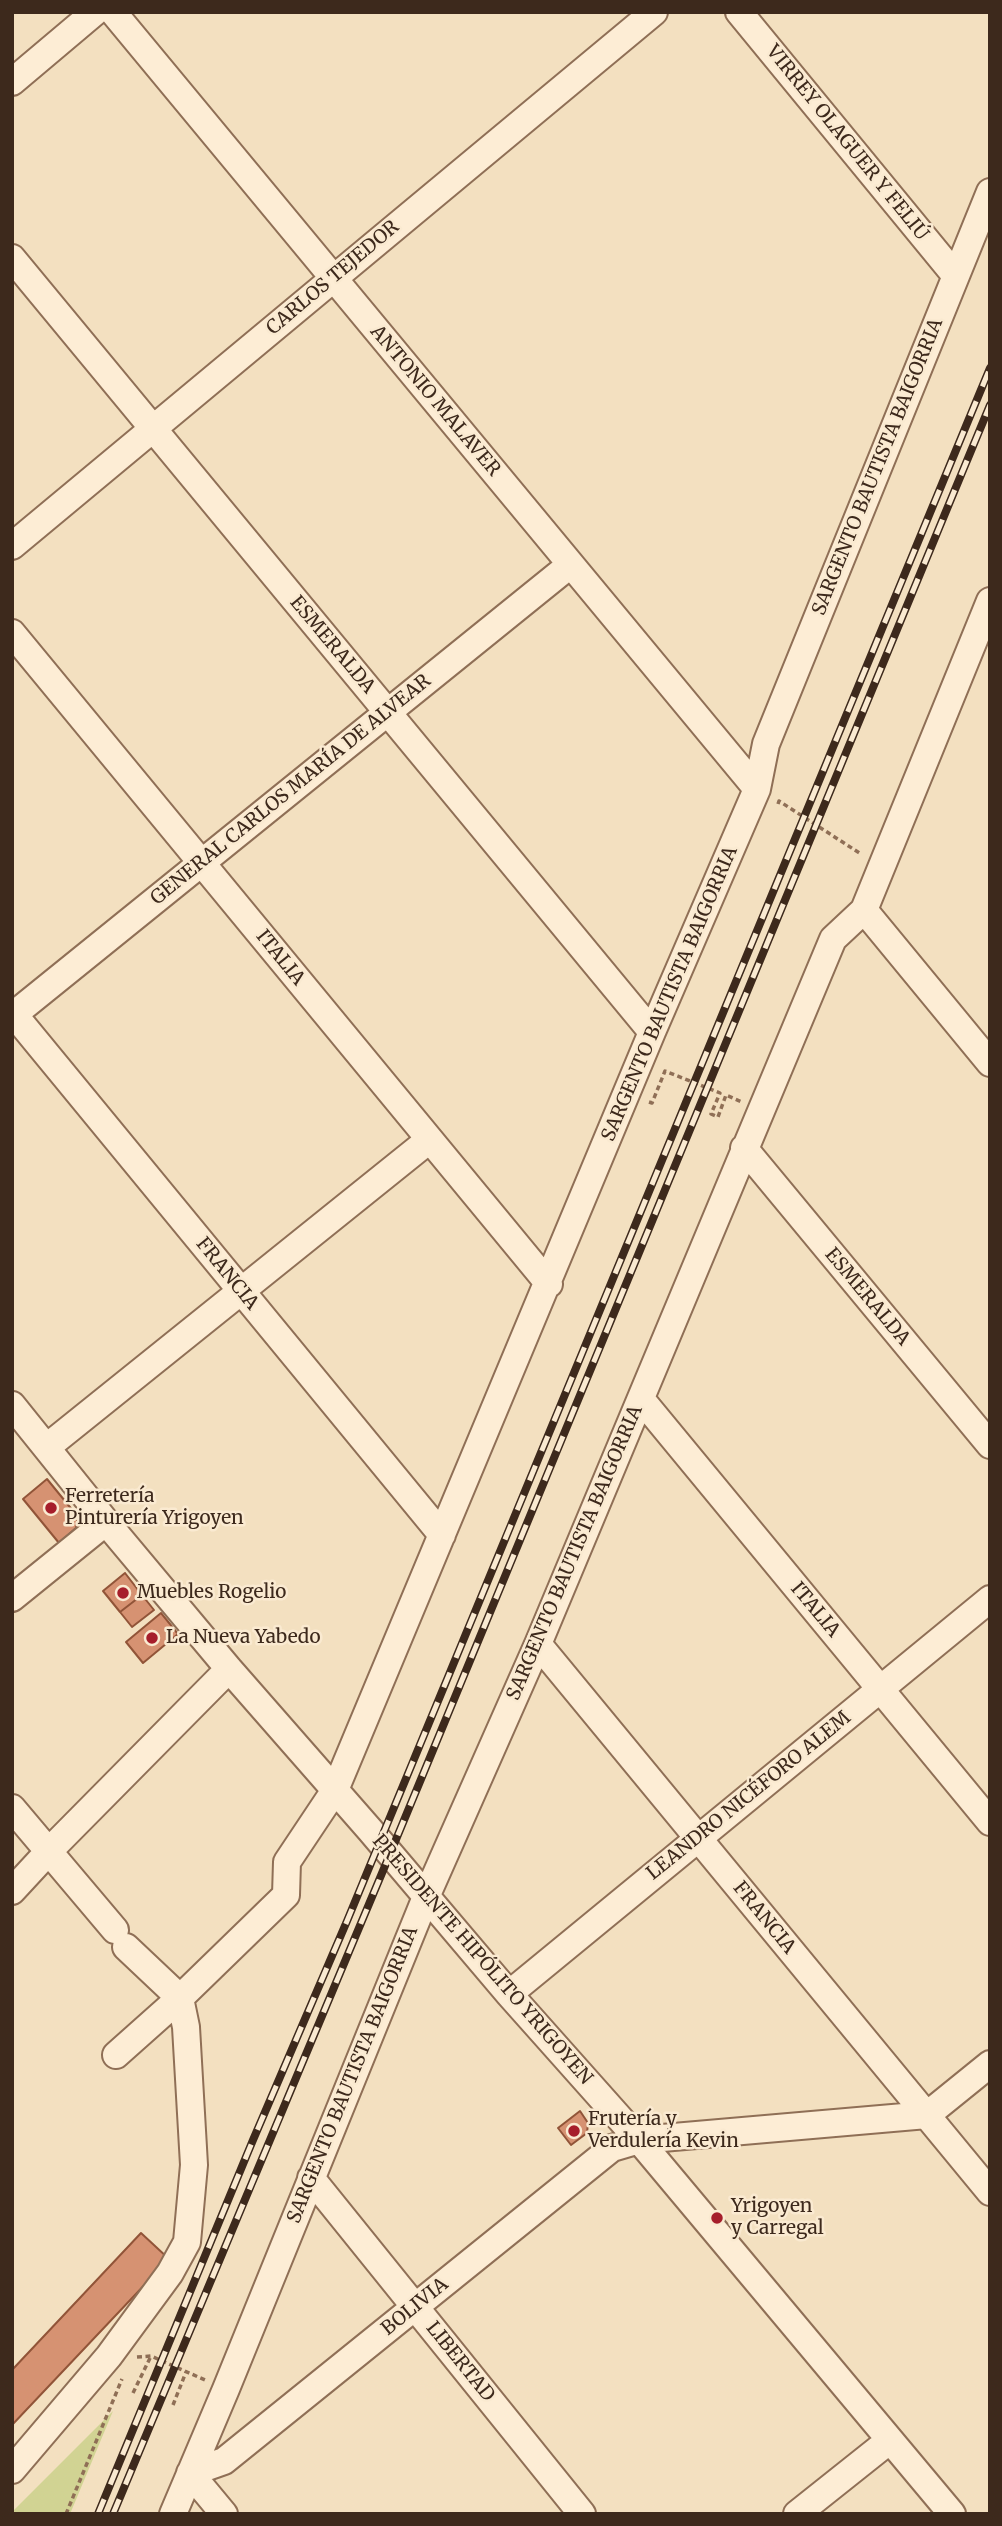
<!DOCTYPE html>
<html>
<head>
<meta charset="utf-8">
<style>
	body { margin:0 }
	#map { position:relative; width:1002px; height:2526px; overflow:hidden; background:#f3e0c0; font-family:Merriweather,serif }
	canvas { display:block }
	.frame { position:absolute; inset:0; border:14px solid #3d291c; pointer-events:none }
</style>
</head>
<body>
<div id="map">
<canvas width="1002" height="2526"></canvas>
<div class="frame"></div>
</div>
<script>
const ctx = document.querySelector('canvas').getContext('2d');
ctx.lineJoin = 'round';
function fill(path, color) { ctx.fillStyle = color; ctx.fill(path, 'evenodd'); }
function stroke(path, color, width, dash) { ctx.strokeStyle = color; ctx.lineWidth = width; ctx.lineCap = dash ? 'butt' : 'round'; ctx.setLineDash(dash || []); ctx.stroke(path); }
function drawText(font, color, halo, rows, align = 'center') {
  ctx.font = font + ' Merriweather,serif'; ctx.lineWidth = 5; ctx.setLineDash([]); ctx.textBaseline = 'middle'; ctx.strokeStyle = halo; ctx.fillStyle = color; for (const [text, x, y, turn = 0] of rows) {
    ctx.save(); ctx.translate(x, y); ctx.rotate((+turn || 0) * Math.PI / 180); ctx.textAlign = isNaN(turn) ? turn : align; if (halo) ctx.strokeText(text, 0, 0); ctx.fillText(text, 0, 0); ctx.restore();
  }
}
fill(new Path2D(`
	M113,2411L70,2514H12V2512Z`), '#d1d393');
const building = new Path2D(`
	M47,1479L78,1517L76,1528L59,1543L23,1499Z
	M125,1573L142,1595L120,1612L103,1591Z
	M142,1595L154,1610L132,1627L120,1612Z
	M161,1613L178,1634L143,1663L126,1642Z
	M580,2111L588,2123L587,2133L571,2145L558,2128Z
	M141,2233L169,2259L12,2425V2370Z`);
fill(building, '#d69272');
stroke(building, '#915438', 2);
const minor = new Path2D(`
	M113,12L757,789
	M739,12L955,275
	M12,82L95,12
	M12,258L652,1032
	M12,546L654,12
	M12,633L549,1284
	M864,910L990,1063
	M12,1012L442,1535
	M12,1016L570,565
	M744,1148L990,1445
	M641,1399L990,1822
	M12,1405L106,1522L229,1669L370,1830L509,1994L639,2140L952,2514
	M47,1447L429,1140
	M12,1598L106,1522
	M538,1644L990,2192
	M12,1808L115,1930
	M12,1891L49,1851L229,1669
	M509,1994L990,1599
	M116,2055L180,1998L286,1895L287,1862L335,1790L652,1032L757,789L766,744L990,192
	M311,2178L582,2514
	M12,2470L109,2356L170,2273L187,2242L194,2165L186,2027L180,1998L126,1947
	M190,2473L224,2461L612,2148L639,2140L927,2115L990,2064
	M190,2473L224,2514
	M173,2514L226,2389L426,1897L538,1644L833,939L864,910L990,601
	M797,2514L890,2440`);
stroke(minor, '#8f6f56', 30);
stroke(new Path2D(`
	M778,804L779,801L861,854
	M649,1102L652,1103L665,1071L720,1093L711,1114L718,1117L726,1095L742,1102
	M137,2357L151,2356L205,2380
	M133,2393L151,2356
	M173,2405L186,2372
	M66,2514L122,2379`), '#8f6f56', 3.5, [5, 3.5]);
stroke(minor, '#fdedd5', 26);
const rail = new Path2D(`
	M98,2514L253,2140L347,1921L990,368
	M113,2514L390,1854L990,405`);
stroke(rail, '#3d291c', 8);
stroke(rail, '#faead1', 5, [16]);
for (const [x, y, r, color] of [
	[51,1508,7,"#a61e2b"],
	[123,1593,7,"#a61e2b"],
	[152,1638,7,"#a61e2b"],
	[574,2131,7,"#a61e2b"],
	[717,2218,7,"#a61e2b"]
]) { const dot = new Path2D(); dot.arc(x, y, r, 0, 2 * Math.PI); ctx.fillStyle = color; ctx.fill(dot); stroke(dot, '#faead1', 2.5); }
drawText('19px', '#3d291c', '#faead1', [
	["VIRREY OLAGUER Y FELIÚ",847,143,51],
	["CARLOS TEJEDOR",333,278,-40],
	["ANTONIO MALAVER",435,401,50],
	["SARGENTO BAUTISTA BAIGORRIA",878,467,-68],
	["ESMERALDA",332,645,50],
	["GENERAL CARLOS MARÍA DE ALVEAR",291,790,-39],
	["ITALIA",280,958,51],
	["SARGENTO BAUTISTA BAIGORRIA",670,994,-67],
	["FRANCIA",227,1274,51],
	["ESMERALDA",867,1297,50],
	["SARGENTO BAUTISTA BAIGORRIA",575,1553,-67],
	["ITALIA",815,1610,50],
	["LEANDRO NICÉFORO ALEM",749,1796,-39],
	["FRANCIA",764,1918,51],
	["PRESIDENTE HIPÓLITO YRIGOYEN",482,1960,49],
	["SARGENTO BAUTISTA BAIGORRIA",353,2075,-68],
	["BOLIVIA",415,2307,-39],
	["LIBERTAD",460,2362,51]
]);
drawText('19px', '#3d291c', '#faead1', [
	["Ferretería",65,1497],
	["Pinturería Yrigoyen",65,1519],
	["Muebles Rogelio",137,1593],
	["La Nueva Yabedo",166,1638],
	["Frutería y",588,2120],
	["Verdulería Kevin",588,2142],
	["Yrigoyen",731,2207],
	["y Carregal",731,2229]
], 'left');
</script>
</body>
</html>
